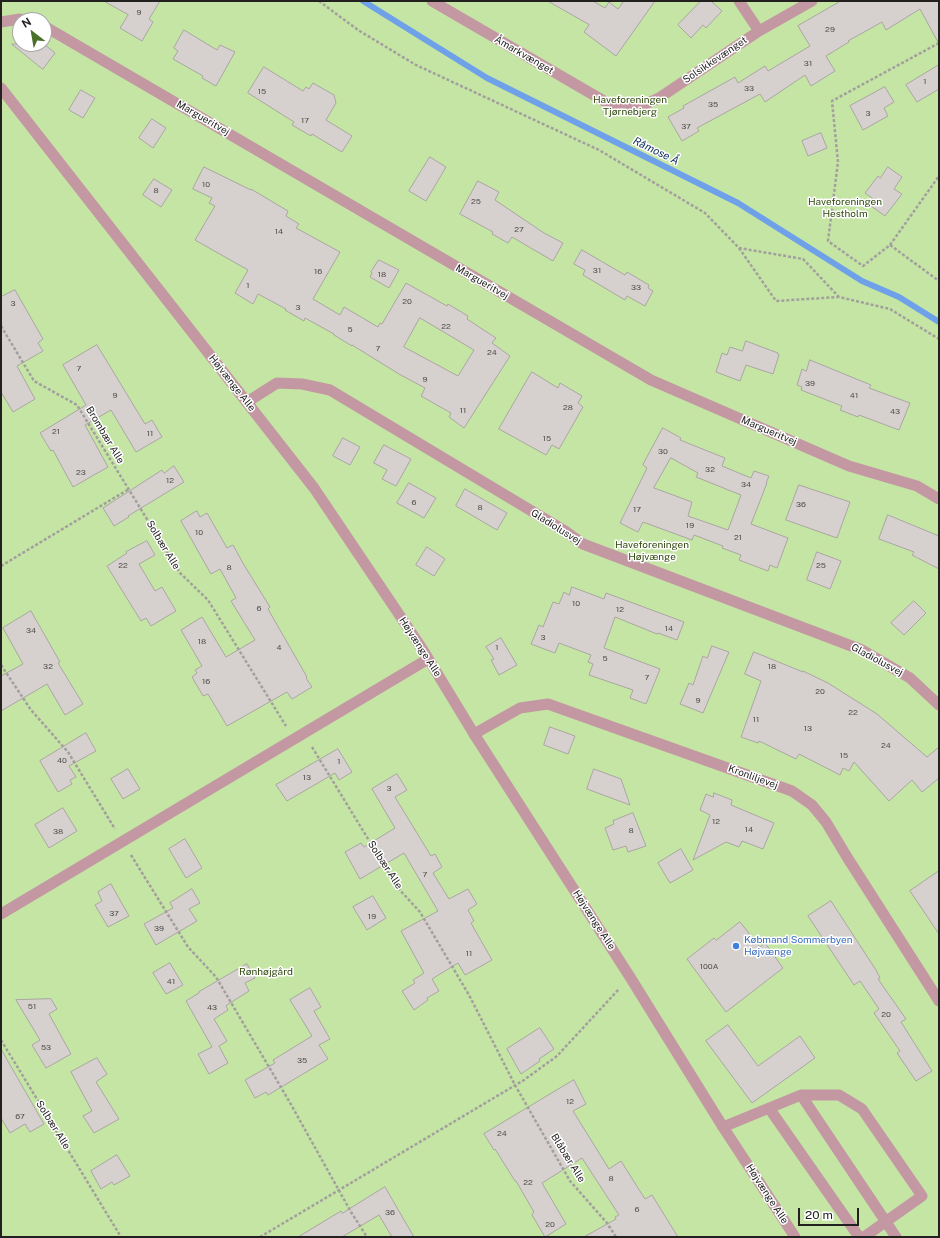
<!DOCTYPE html>
<html>
<head>
<meta charset="utf-8">
<style>
	body { margin:0 }
	#map { position:relative; width:940px; height:1238px; overflow:hidden; background:#f7f1ee; font-family:"Public Sans",sans-serif }
	canvas { display:block }
	.frame { position:absolute; inset:0; border:2px solid #232120; pointer-events:none }
	.north { position:absolute; left:12px; top:12px; width:40px; height:40px; box-sizing:border-box; background:#fff; border:1px solid #a7a6a6; border-radius:50%; rotate:329deg; font-size:11px; font-weight:700; line-height:16px; text-align:center; color:#232120 }
	.north::after { content:''; display:block; margin:auto; width:14px; height:18px; background:#4a7029; clip-path:polygon(50% 0,100% 100%,50% 72%,0 100%) }
	.scale { position:absolute; left:798px; top:1208px; width:61px; height:18px; box-sizing:border-box; border:2px solid #232120; border-top:0; padding-left:5px; font-size:12px; line-height:14px; white-space:nowrap; color:#232120; -webkit-text-stroke:3px #fff; paint-order:stroke }
</style>
</head>
<body>
<div id="map">
<canvas width="940" height="1238"></canvas>
<div class="frame"></div>
<div class="north">N</div>
<div class="scale">20 m</div>
</div>
<script>
const ctx = document.querySelector('canvas').getContext('2d');
ctx.lineJoin = 'round';
function fill(path, color) { ctx.fillStyle = color; ctx.fill(path, 'evenodd'); }
function stroke(path, color, width, dash) { ctx.strokeStyle = color; ctx.lineWidth = width; ctx.lineCap = dash ? 'butt' : 'round'; ctx.setLineDash(dash || []); ctx.stroke(path); }
function drawText(font, color, halo, rows, align = 'center') {
  ctx.font = font + ' "Public Sans",sans-serif'; ctx.lineWidth = 3; ctx.setLineDash([]); ctx.textBaseline = 'middle'; ctx.strokeStyle = halo; ctx.fillStyle = color; for (const [text, x, y, turn = 0] of rows) {
    ctx.save(); ctx.translate(x, y); ctx.rotate((+turn || 0) * Math.PI / 180); ctx.textAlign = isNaN(turn) ? turn : align; if (halo) ctx.strokeText(text, 0, 0); ctx.fillText(text, 0, 0); ctx.restore();
  }
}
fill(new Path2D(`
	M1,1H939V1237H1ZM20,20H44V44H20Z`), '#c5e5a5');
stroke(new Path2D(`
	M363,1L487,78L738,203L862,281L899,297L939,322`), '#6fa1e9', 6);
const building = new Path2D(`
	M104,1H160L149,19L153,22L142,41L120,28L128,15Z
	M548,1H593L605,8L609,2L618,9L624,1H655L616,56L584,32L589,25Z
	M701,1H711L722,11L706,28L703,25L691,38L678,25Z
	M841,1H939V44L920,9L886,30L882,22L848,41L849,42L826,56L835,71L811,86L805,75L765,102L760,94L697,128L699,131L682,141L668,117L684,108L683,106L735,77L738,83L765,66L768,71L810,46L798,26Z
	M184,30L217,50L220,45L235,52L216,86L202,78L203,76L173,59L178,51L174,48Z
	M12,44H44L55,53L43,69Z
	M939,65V89L917,102L906,85Z
	M264,67L303,91L306,87L309,89L313,83L334,95L336,103L326,120L352,136L342,152L312,134L311,136L292,125L294,122L248,93Z
	M885,87L894,102L884,108L888,116L863,130L850,106Z
	M81,90L95,98L83,118L69,110Z
	M152,119L166,128L153,148L139,138Z
	M821,133L827,148L808,156L802,141Z
	M430,157L446,167L426,201L409,191Z
	M204,167L251,190V189L288,211L286,216L299,224L296,228L340,252L313,299L340,315L344,307L378,327L380,323L382,324L406,283L447,306L448,304L468,316L467,319L496,338L492,343L510,356L464,428L449,417L451,413L421,396L425,388L399,374L352,345V346L334,335V334L305,318L304,321L285,310L286,309L258,294L253,304L235,293L248,270L195,240L215,206L209,203L212,198L193,189ZM420,318L474,350L458,376L404,347Z
	M888,167L902,177L894,189L902,194L885,216L871,206L875,200L865,193L878,176L880,178Z
	M154,179L172,190L161,207L143,195Z
	M478,181L499,192L495,200L544,233L563,243L553,261L512,237L508,243L492,234L493,232L460,214Z
	M582,250L625,275L627,272L649,285L648,288L653,291L645,306L627,296L625,300L583,275L585,270L574,264Z
	M379,260L399,270L389,288L370,277L372,273L371,272Z
	M15,290L43,339L38,343L43,351L17,366L35,399L13,412L1,392V297Z
	M746,341L778,353V355H779L773,374L746,365L740,381L716,372L722,353L727,355L730,347L742,351Z
	M97,345L145,424L152,420L162,437L136,452L111,410L85,425L108,467L73,487L53,450L51,451L40,433L86,405L63,365Z
	M810,360L871,385L869,388L910,403L899,430L859,415L858,417L840,410L842,406L801,390L802,387L797,385L802,369L806,371Z
	M532,372L558,388L560,383L582,396L578,403L583,407L559,449L552,445L546,455L499,429Z
	M663,428L681,438L680,440L725,458L722,466L751,478L754,471L769,476L766,483H767L751,524L788,538L777,568L770,565L768,571L739,560L741,555L722,548L723,546L694,535L692,540L643,522L638,532L620,523L647,468L643,465ZM671,458L698,473L696,477L741,495L728,530L688,516L692,502L654,488Z
	M343,438L360,447L350,465L333,456Z
	M384,445L411,459L396,486L382,479L387,470L374,463Z
	M174,466L184,482L128,516L129,517L114,526L103,508L162,470L164,473Z
	M409,483L436,498L424,518L397,503Z
	M799,485L850,502L837,538L786,520Z
	M465,489L507,513L497,530L456,506Z
	M197,511L200,517L207,513L227,548L233,545L244,565L270,607L268,609L307,677L306,678L312,687L292,699L287,692L227,726L208,694L203,696L192,677L197,673L195,670L202,666L181,630L202,617L226,657L255,640L231,601L236,598L220,569L211,574L181,521Z
	M888,515L939,536V569L912,555L914,552L879,539Z
	M147,541L155,555L139,564L155,591L162,587L176,611L151,626L146,618L141,621L107,566L127,553L126,552Z
	M427,547L445,559L434,576L416,565Z
	M817,552L841,561L830,589L807,580Z
	M572,587L604,599L606,593L684,622L677,640L658,633L657,634L615,617L604,648L660,669L646,704L630,698L633,690L589,675L593,664L588,662L591,655L559,643L555,653L531,644L539,625L543,627L553,602L559,604L564,592L569,595Z
	M914,601L926,613L904,635L891,623Z
	M31,611L60,662L58,663L83,704L65,715L47,684L1,711V676L23,664L3,628Z
	M501,638L517,665L499,675L491,660L494,659L486,647Z
	M712,646L729,652L703,713L680,704L689,683L693,685L703,656L707,658Z
	M754,652L803,672V671L828,683L877,714L927,757L939,747V778L922,792L912,780L889,801L854,762L849,771L843,768L840,775L799,754L796,759L759,741L758,743L741,737L761,681L745,674Z
	M550,727L575,736L568,754L544,745Z
	M86,733L96,751L69,766L76,777L70,780L72,784L58,792L40,761Z
	M338,749L352,772L339,780L335,773L287,801L276,785Z
	M128,769L140,789L123,799L111,779Z
	M594,769L621,779L630,805L587,789Z
	M397,774L407,790L395,797L431,856L435,854L442,867L433,873L449,899L468,889L477,904L468,910L474,921L471,923L492,960L465,975L458,963L432,979L439,991L427,998L428,1000L414,1010L402,991L415,983L413,980L424,973L401,931L438,911L404,853L360,879L345,852L361,843L364,847L395,828L372,789Z
	M714,793L732,800L731,805L774,823L763,849L742,841L739,847L726,842L693,860L710,815L700,810L706,794L713,797Z
	M63,808L77,831L49,848L35,825Z
	M633,813L646,846L628,852L626,846L613,850L605,828L614,824L613,821Z
	M185,839L202,868L186,878L169,849Z
	M681,849L693,870L670,883L658,863Z
	M939,871V934L910,891Z
	M111,884L129,916L108,927L95,905L102,901L98,892Z
	M192,889L200,903L189,909L197,921L156,945L144,924L173,908L170,903Z
	M373,896L386,918L367,930L353,907Z
	M831,901L876,970L880,978L878,979L906,1019L901,1022L932,1071L916,1081L897,1053L900,1051L874,1013L879,1009L860,981L854,985L808,916Z
	M740,922L760,947L765,943L783,968L726,1012L687,959L714,938L716,940Z
	M170,963L183,985L166,994L153,973Z
	M247,964L255,978L245,983L249,991L227,1005L226,1006L228,1010L214,1019L227,1041L219,1046L228,1063L209,1074L198,1054L212,1047L186,1001L199,993V992Z
	M310,988L321,1007L314,1011L330,1039L319,1045L328,1059L268,1095L266,1092L255,1098L245,1080L275,1063L273,1060L312,1036L290,1000Z
	M51,999L57,1009L49,1014L71,1054L46,1068L32,1045L40,1040L16,1000Z
	M728,1025L758,1066L800,1036L815,1058L752,1103L706,1041Z
	M540,1028L554,1049L539,1059L540,1061L521,1074L507,1049Z
	M1,1049L44,1124L30,1132L25,1124L10,1133L1,1118Z
	M97,1058L107,1074L96,1082L119,1119L94,1133L83,1116L92,1111L71,1072Z
	M574,1080L586,1104L573,1111L609,1169L621,1161L645,1199L652,1195L678,1237H584L616,1219L615,1217L619,1215L582,1158L542,1183L566,1224L545,1237L532,1215V1214L534,1212L516,1181H515L495,1149L494,1150L484,1134Z
	M117,1155L130,1176L114,1185L112,1182L101,1189L91,1171Z
	M385,1187L414,1237H392L379,1215L342,1237H298L341,1211L342,1213Z`);
fill(building, '#d6d1ce');
stroke(building, '#aba6a3', 1);
stroke(new Path2D(`
	M319,1L358,30L416,65L599,150L705,213L739,248L803,259L839,297L890,309L939,339
	M939,43L832,101L838,162L828,241L863,266L890,245L939,281
	M890,245L939,176
	M739,248L776,301L838,297
	M1,326L34,381L77,405L180,573L208,600L286,726
	M1,566L129,489
	M1,665L31,710L68,752L115,829
	M312,747L398,888L420,912L469,995L515,1085L570,1181L607,1223L616,1237
	M131,855L188,947L216,977L289,1101L351,1212L367,1237
	M1,1040L121,1237
	M260,1237L524,1080L557,1056L619,989`), '#a39f9d', 2.5, [3, 2]);
stroke(new Path2D(`
	M432,1L616,108H637L659,98L759,31L812,1
	M739,1L759,31
	M1,22L20,19L24,20
	M44,26L651,380L849,466L917,486L939,499
	M247,402L277,383L302,384L330,390L565,531L583,544L862,650L910,678L939,705
	M474,734L520,708L548,704L792,791L812,805L826,822L847,857L939,1001
	M1,914L428,659
	M801,1095H839L862,1109L922,1196L864,1237
	M769,1108L859,1237
	M723,1127L801,1095L896,1237`), '#c498a3', 11);
stroke(new Path2D(`
	M1,88L314,488L423,650L474,734L630,977L723,1127L795,1237`), '#c498a3', 11);
for (const [x, y, r, color] of [
	[736,946,4,"#3f7fe0"]
]) { const dot = new Path2D(); dot.arc(x, y, r, 0, 2 * Math.PI); ctx.fillStyle = color; ctx.fill(dot); stroke(dot, '#fff', 1.5); }
drawText('8px', '#504d4c', null, [
	["9",139,13],
	["29",830,30],
	["31",808,64],
	["1",925,82],
	["33",749,89],
	["15",262,92],
	["35",713,105],
	["3",868,114],
	["17",305,121],
	["37",686,127],
	["10",206,185],
	["8",156,191],
	["25",476,202],
	["27",519,230],
	["14",279,232],
	["31",597,271],
	["16",318,272],
	["18",382,275],
	["1",248,286],
	["33",636,288],
	["20",407,302],
	["3",13,304],
	["3",298,308],
	["22",446,327],
	["5",350,330],
	["7",378,349],
	["24",492,353],
	["7",79,369],
	["9",425,380],
	["39",810,384],
	["9",115,396],
	["41",854,396],
	["28",568,408],
	["11",463,411],
	["43",895,412],
	["21",56,432],
	["11",150,434],
	["15",547,439],
	["30",663,452],
	["32",710,470],
	["23",81,473],
	["12",170,481],
	["34",746,485],
	["6",414,503],
	["36",801,505],
	["8",480,508],
	["17",637,510],
	["19",690,526],
	["10",199,533],
	["21",738,538],
	["22",123,566],
	["25",821,566],
	["8",229,568],
	["10",576,604],
	["6",259,609],
	["12",620,610],
	["14",669,629],
	["34",31,631],
	["3",543,638],
	["18",202,642],
	["4",279,648],
	["1",497,648],
	["5",605,659],
	["32",48,667],
	["18",772,667],
	["7",647,678],
	["16",206,682],
	["20",820,692],
	["9",698,701],
	["22",853,713],
	["11",756,720],
	["13",808,729],
	["24",886,746],
	["15",844,756],
	["40",62,761],
	["1",339,762],
	["13",307,778],
	["3",389,789],
	["12",716,822],
	["14",749,830],
	["8",631,831],
	["38",58,832],
	["7",425,875],
	["37",114,914],
	["19",372,917],
	["39",159,929],
	["11",469,954],
	["100A",709,967],
	["41",171,982],
	["51",32,1007],
	["43",212,1008],
	["20",886,1015],
	["53",46,1048],
	["35",302,1061],
	["12",570,1102],
	["67",20,1117],
	["24",502,1134],
	["8",611,1179],
	["22",528,1183],
	["6",637,1210],
	["36",390,1213],
	["20",550,1225]
]);
drawText('10px', '#232120', '#fff', [
	["Åmarkvænget",524,55,30],
	["Solsikkevænget",715,60,-34],
	["Margueritvej",203,118,30],
	["Margueritvej",482,282,30],
	["Højvænge Alle",232,383,52],
	["Margueritvej",769,431,23],
	["Brombær Alle",105,435,59],
	["Gladiolusvej",556,527,32],
	["Solbær Alle",163,545,59],
	["Højvænge Alle",420,647,57],
	["Gladiolusvej",877,660,28],
	["Kronliljevej",753,777,20],
	["Solbær Alle",385,865,57],
	["Højvænge Alle",594,920,57],
	["Solbær Alle",53,1125,58],
	["Blåbær Alle",568,1158,58],
	["Højvænge Alle",767,1194,57]
]);
drawText('10px', '#2e470a', '#fff', [
	["Haveforeningen",630,100],
	["Tjørnebjerg",630,112],
	["Haveforeningen",845,202],
	["Hestholm",845,214],
	["Haveforeningen",652,545],
	["Højvænge",652,557],
	["Rønhøjgård",266,972]
]);
drawText('10px', '#366cbe', '#fff', [
	["Købmand Sommerbyen",744,940],
	["Højvænge",744,952]
], 'left');
drawText('italic 11px', '#0a2c58', '#fff', [
	["Råmose Å",656,151,26]
]);
</script>
</body>
</html>
